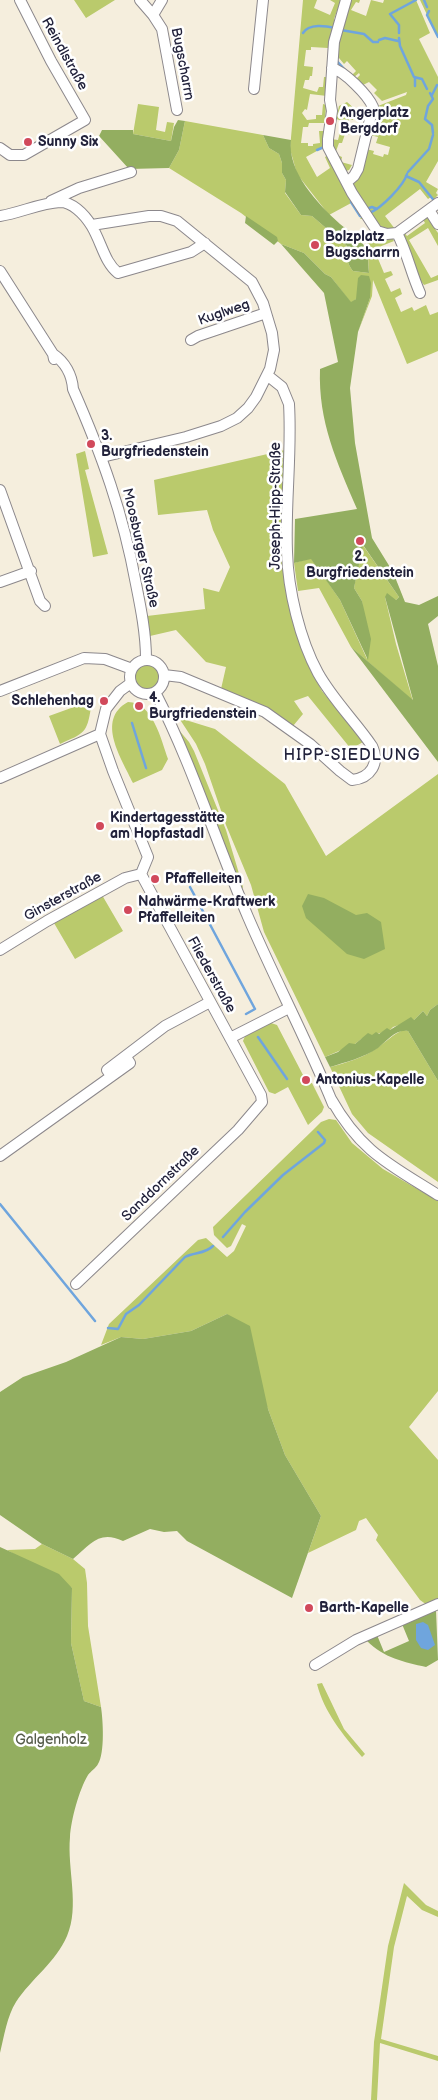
<!DOCTYPE html>
<html>
<head>
<meta charset="utf-8">
<style>
	body { margin:0 }
	canvas { display:block; background:#f5eedd }
</style>
</head>
<body>
<canvas width="438" height="2100"></canvas>
<script>
const ctx = document.querySelector('canvas').getContext('2d');
ctx.lineJoin = 'round';
function fill(path, color) { ctx.fillStyle = color; ctx.fill(path, 'evenodd'); }
function stroke(path, color, width, dash) { ctx.strokeStyle = color; ctx.lineWidth = width; ctx.lineCap = dash ? 'butt' : 'round'; ctx.setLineDash(dash || []); ctx.stroke(path); }
function drawText(font, color, halo, rows, align = 'center') {
  ctx.font = font + ' "Balsamiq Sans",sans-serif'; ctx.lineWidth = 5; ctx.setLineDash([]); ctx.textBaseline = 'middle'; ctx.strokeStyle = halo; ctx.fillStyle = color; for (const [text, x, y, turn = 0] of rows) {
    ctx.save(); ctx.translate(x, y); ctx.rotate((+turn || 0) * Math.PI / 180); ctx.textAlign = isNaN(turn) ? turn : align; if (halo) ctx.strokeText(text, 0, 0); ctx.fillText(text, 0, 0); ctx.restore();
  }
}
fill(new Path2D(`
	M74,0H115L86,18Z
	M303,0H317L314,8L330,15L335,3L330,0H341L334,19L335,22L329,59L328,48L311,47V50H306L304,66L313,67L312,76H310L309,80H305L303,88L317,92L319,87H323L324,77H327V96L310,94L307,110L305,109L302,113L307,120L316,119V115H322L323,104L326,105L325,123H309L308,127H303L301,143H308V146H313V144L320,143L319,131H325L324,147L306,157L317,177L330,168L325,157L328,155L353,202L329,215L297,174L290,149Z
	M349,0H360L359,3L356,2L351,10L366,16L371,0L383,3L384,0H416L430,33L419,39L438,77V161L426,182L438,189L436,193L438,195L433,200L431,197L428,199L420,189L385,216L395,229C378,229 374,219 360,219L364,214L353,185L366,149L374,151L373,154L383,157L384,154L388,155L390,147L376,143L378,137L370,135L372,126L380,127L384,109L378,106L406,95L407,92L382,101L374,93L377,90L369,82L361,86L355,80L360,75L359,73L353,78L351,76L356,71L347,61L344,64L339,58L336,60L335,56Z
	M420,0H438V38Z
	M347,102L357,111L353,120L349,119L346,130L350,131L349,135L345,134L342,143H339L335,154L342,157L341,162L352,165L349,170L346,171L335,155L331,139L338,140L343,121L336,119L339,106Z
	M138,104L159,107L156,130L165,132L167,122L174,123L171,141L133,134Z
	M185,121L263,135L269,148L279,154L282,163V173L286,180L285,193L301,215L312,216L347,246C346,255 347,264 353,271L369,273L367,240L372,231L392,238L394,241L374,249L384,273L391,271L393,275L385,279L391,292L400,288L402,294L395,298L401,312L412,307L414,311L426,305L430,315L438,312V351L407,364L373,280L372,296L358,332L370,298L356,299L351,303L331,277L325,274L304,253L281,244L241,213L169,168L179,150Z
	M426,216L438,233V246L428,228L409,240L431,278L438,275V280L424,285L418,277L401,235L404,232L407,236L425,223L422,218Z
	M285,450V552L310,669L322,691L363,742L351,749L308,696L294,701L303,714L293,726L221,689L226,667L206,662L176,630L150,636L147,616L205,609L203,588L219,592L230,567L213,530L207,510L158,515L154,480Z
	M85,451L89,469L85,470L108,554L93,557L76,454Z
	M362,544L399,597L396,600L385,597L396,644L413,701L351,647L319,588L298,591L294,563L311,558L340,600L367,659L362,601L354,588Z
	M134 677a13 13 0 1 1 26 0a13 13 0 1 1-26 0Z
	M128,702C153,702 161,740 168,759L162,770L133,783C122,759 95,720 128,702Z
	M85,703L91,707C87,734 84,733 60,744L49,716Z
	M177,715L189,721L215,729L285,784L326,856L438,774V1004L430,1010L427,1016L423,1011L414,1020L393,1027L390,1030L361,1039L355,1044L325,1057L264,932L251,885L226,825L205,764L196,744Z
	M178,729L189,742L194,751L226,830L243,887L240,893Z
	M102,895L123,931L75,959L54,923Z
	M271,1023L277,1025L303,1075L300,1080L302,1085L312,1083L324,1107L322,1112L308,1125L288,1087L275,1094L269,1092L243,1041L245,1036Z
	M403,1030L408,1031L438,1081V1182L368,1133L352,1114L330,1067C346,1063 363,1058 377,1048C386,1042 392,1035 403,1030Z
	M329,1119L336,1120L352,1143L383,1169L438,1201V1391L409,1427L438,1460V1600L427,1605L420,1600L376,1540L378,1535L366,1518L359,1521L356,1530L308,1553L321,1516L285,1455L268,1409L227,1314L191,1331L143,1339L121,1337L101,1345L109,1324L198,1240L206,1238L227,1257L234,1251L246,1226L242,1224L231,1246L227,1248L214,1235L213,1227L313,1130L321,1122Z
	M42,1544L73,1559L85,1569L87,1583L88,1626L101,1707L84,1701L71,1643L72,1588L7,1550L35,1549Z
	M322,1683L344,1729L365,1754L362,1757C343,1735 324,1712 317,1684Z
	M404,1883L426,1905L438,1911V1917L422,1910L407,1896L394,1947L381,2039L438,2056V2061L380,2043L377,2100H371L374,2042L388,1946Z`), '#baca6c');
fill(new Path2D(`
	M178,120L185,121L179,150L169,168L129,169L99,136L102,130H133V134L171,141L174,127Z
	M263,135L291,140C287,172 318,204 340,224C347,230 358,236 363,244C369,252 368,263 369,273L353,271C347,264 346,255 347,246L312,216L301,215L285,192L286,180L282,173V163L279,154L269,148Z
	M246,216L277,237L278,241L274,245L245,223Z
	M281,244L304,253L325,274L331,277L351,302L356,299L358,278L361,275L369,276L371,283L370,298L358,332L350,388L355,443L372,538L393,572L405,602L419,605L438,596V616L428,624L438,666V762L351,647L413,700L385,597L387,593L396,600L399,597L363,545L354,588L362,601L371,639L368,660L340,600L311,559L294,563L295,519L357,509C337,462 318,422 320,369L338,362L324,293Z
	M308,894L324,898L356,915L367,913L381,922L385,949L364,959L347,954L306,918L302,906Z
	M438,1004V1081L408,1031C395,1029 387,1041 378,1048C363,1058 346,1062 330,1067L325,1057L338,1052L349,1043L355,1044L368,1033L372,1035L376,1032L379,1034L387,1028L390,1030L411,1017L414,1020L423,1011L427,1016L430,1010Z
	M227,1314L250,1326L268,1409L285,1455L321,1516L292,1598L187,1541L177,1531L164,1532L150,1529L123,1541C99,1530 91,1544 73,1559L42,1544L0,1515V1392L23,1377L66,1362L121,1337L143,1339L191,1331Z
	M0,1547L59,1574L72,1588L71,1643L84,1701L101,1707C103,1720 105,1753 98,1764C96,1768 91,1771 88,1775C79,1790 71,1820 70,1837C67,1869 80,1906 67,1936C56,1962 31,1979 16,2002C7,2016 4,2037 0,2053Z
	M436,1610L438,1660L426,1667C404,1662 384,1658 367,1641L377,1635L384,1652L409,1641L402,1624Z`), '#93ae60');
fill(new Path2D(`
	M423,1622L428,1625L435,1645L428,1650L421,1648L416,1640V1624Z`), '#6fa5dd');
stroke(new Path2D(`
	M424,0L427,7
	M429,11L427,15L438,37
	M341,30L364,34L373,42H378
	M303,33C309,23 326,26 336,28
	M399,33V25L390,14L416,0
	M399,38L400,46L414,77L422,79L427,89
	M379,40L385,38L398,41
	M336,60L346,71
	M415,86V78
	M430,93L433,99L428,106L425,119L432,125L433,133
	M432,95L437,85
	M317,150L324,147
	M408,172L429,149L433,135
	M406,176L419,182L436,203
	M351,202L360,216L363,217
	M366,209L372,207L377,209
	M369,213C381,209 404,185 407,174
	M132,723L146,768
	M190,887L255,1009L246,1014
	M258,1037L287,1079
	M0,1204L95,1321
	M223,1237L245,1212L283,1175L324,1143L325,1140L318,1132
	M108,1328L118,1329L126,1314L139,1305L185,1257C195,1252 205,1254 213,1246`), '#6fa5dd', 2.5);
const minor = new Path2D(`
	M140,0L153,15L162,29L177,110
	M346,0L334,42L330,100L332,111L328,139V147L352,193L377,231L387,234L397,233L438,203
	M153,15L162,0
	M332,68C344,71 368,95 373,107L358,169L354,176L347,182
	M254,89L263,0
	M0,148L10,155H24L85,120L51,61L20,0
	M51,201L79,188L131,172
	M429,210L438,224
	M0,216C20,213 40,203 60,202C67,202 72,205 77,209C101,228 100,259 118,273L191,252L205,243
	M92,225L149,216H161L177,221L252,282L263,303L272,333L274,350L270,369L256,397L248,408L237,418L221,426L186,437L102,457
	M397,233C407,252 411,273 420,293
	M0,271L53,354L54,359
	M191,340L198,336L266,313
	M53,354C65,362 72,375 73,389C102,455 123,513 136,584C141,609 146,634 146,659
	M0,490L40,601L45,606
	M0,582L31,571
	M130 677a17 17 0 1 1 34 0a17 17 0 1 1-34 0Z
	M164,675L181,677L265,712L310,744L340,771L352,780C371,778 380,763 372,746C355,721 333,700 318,673C300,640 288,590 287,552C285,503 292,454 289,404L282,387L267,375
	M0,691L84,658L105,659L132,669
	M155,692C192,764 216,842 248,917C275,980 307,1040 333,1104
	M0,778L100,734
	M0,950L47,921L125,878L141,874
	M230,1038L289,1008
	M111,1076L107,1070L165,1026L210,1002
	M331,1099C361,1152 389,1164 438,1195
	M0,1156L130,1063L126,1057
	M76,1284L238,1130L262,1102L261,1095L141,874L148,857L113,771L100,734L106,709L120,691L131,683
	M315,1665L356,1640L438,1604`);
stroke(minor, '#8c888c', 12);
stroke(minor, '#fff', 10);
for (const [x, y, r, color] of [
	[330,121,5,"#d1495b"],
	[28,142,5,"#d1495b"],
	[315,245,5,"#d1495b"],
	[91,444,5,"#d1495b"],
	[360,541,5,"#d1495b"],
	[104,701,5,"#d1495b"],
	[139,706,5,"#d1495b"],
	[100,826,5,"#d1495b"],
	[155,879,5,"#d1495b"],
	[128,910,5,"#d1495b"],
	[306,1080,5,"#d1495b"],
	[309,1608,5,"#d1495b"]
]) { const dot = new Path2D(); dot.arc(x, y, r, 0, 2 * Math.PI); ctx.fillStyle = color; ctx.fill(dot); stroke(dot, '#fff', 2); }
drawText('14px', '#22223b', '#fff', [
	["Reindlstraße",64,54,61],
	["Bugscharrn",182,64,79],
	["Kuglweg",224,313,-19],
	["Joseph-Hipp-Straße",276,506,-90],
	["Moosburger Straße",140,548,77],
	["Ginsterstraße",63,897,-29],
	["Fliederstraße",211,975,61],
	["Sanddornstraße",161,1184,-44]
]);
drawText('bold 14px', '#22223b', '#fff', [
	["Angerplatz",340,113],
	["Bergdorf",340,129],
	["Sunny Six",38,142],
	["Bolzplatz",325,237],
	["Bugscharrn",325,253],
	["3.",101,436],
	["Burgfriedenstein",101,452],
	["2.",360,557,"center"],
	["Burgfriedenstein",360,573,"center"],
	["4.",149,698],
	["Burgfriedenstein",149,714],
	["Schlehenhag",94,701,"right"],
	["Kindertagesstätte",110,818],
	["am Hopfastadl",110,834],
	["Pfaffelleiten",165,879],
	["Nahwärme-Kraftwerk",138,902],
	["Pfaffelleiten",138,918],
	["Antonius-Kapelle",316,1080],
	["Barth-Kapelle",319,1608]
], 'left');
drawText('14px', '#575d4c', '#fff', [
	["Galgenholz",51,1740]
]);
ctx.letterSpacing = '1px';
drawText('16px', '#22223b', '#fff', [
	["HIPP-SIEDLUNG",352,756]
]);
ctx.letterSpacing = '0px';
</script>
</body>
</html>
